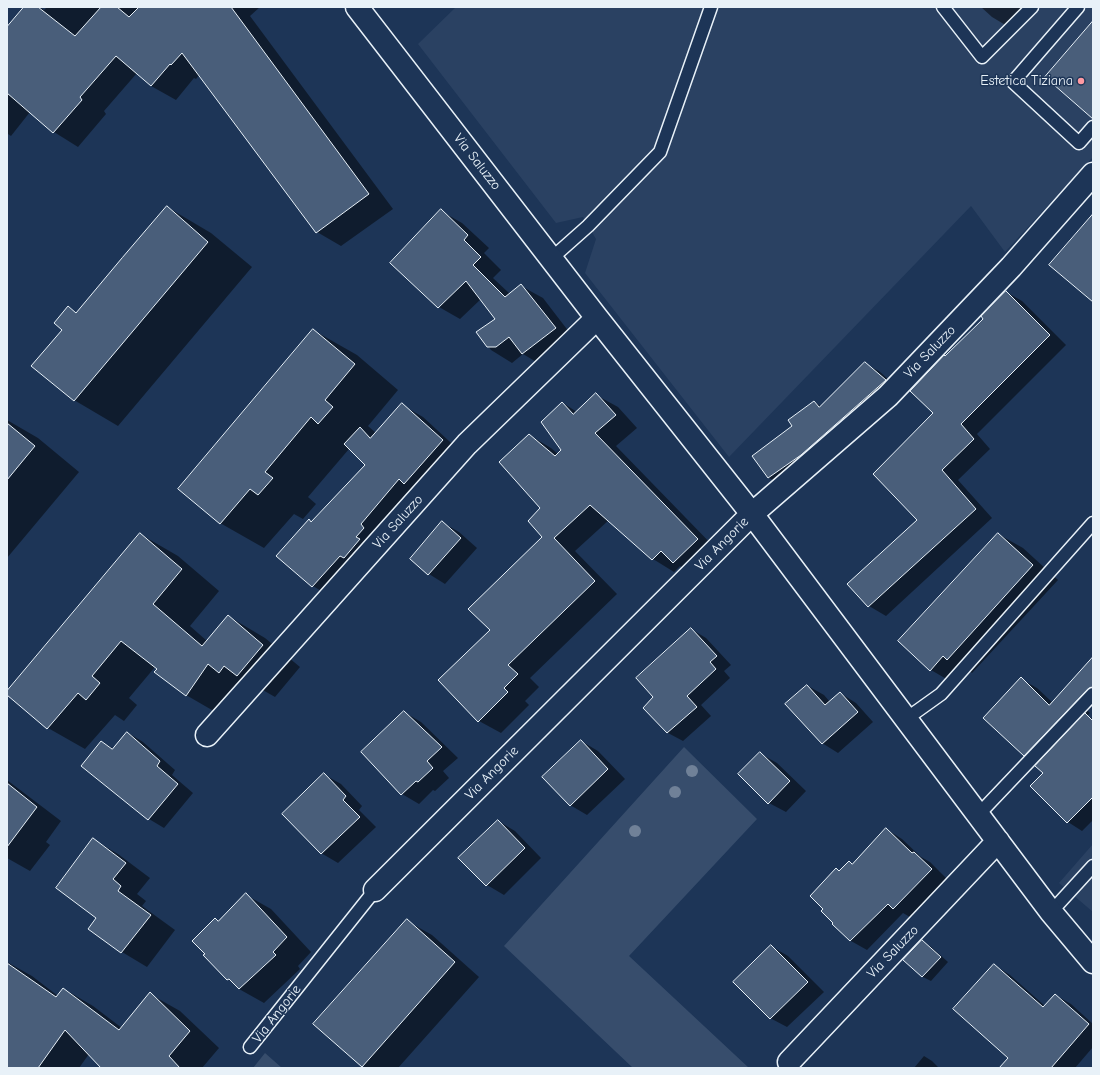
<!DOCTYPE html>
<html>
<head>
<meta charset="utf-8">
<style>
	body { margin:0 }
	#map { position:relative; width:1100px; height:1075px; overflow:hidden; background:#1d3557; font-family:"Comic Neue",sans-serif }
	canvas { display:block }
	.frame { position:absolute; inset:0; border:8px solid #e8f1f8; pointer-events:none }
</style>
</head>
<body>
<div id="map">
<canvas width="1100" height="1075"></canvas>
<div class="frame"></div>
</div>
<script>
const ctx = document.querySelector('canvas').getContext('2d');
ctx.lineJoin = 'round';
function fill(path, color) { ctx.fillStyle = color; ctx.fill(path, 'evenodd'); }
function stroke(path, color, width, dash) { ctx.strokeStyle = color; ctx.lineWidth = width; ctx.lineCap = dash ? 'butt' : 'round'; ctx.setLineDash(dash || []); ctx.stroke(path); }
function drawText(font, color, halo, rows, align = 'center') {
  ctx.font = font + ' "Comic Neue",sans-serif'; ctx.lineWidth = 3; ctx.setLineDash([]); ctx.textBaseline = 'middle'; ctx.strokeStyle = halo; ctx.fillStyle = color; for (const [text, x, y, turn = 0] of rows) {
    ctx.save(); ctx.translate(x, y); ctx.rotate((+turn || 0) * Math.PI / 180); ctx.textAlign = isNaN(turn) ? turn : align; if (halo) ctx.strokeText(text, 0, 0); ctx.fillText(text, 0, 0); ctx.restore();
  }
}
fill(new Path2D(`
	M456,7H1093V157L1005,252L971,206L729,457L585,273L596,239L583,217L556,223L418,44Z
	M1093,844V912L1059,883Z`), '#2a4162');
fill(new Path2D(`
	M684,747L757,819L629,956L749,1068H633L504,946Z
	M265,1053L282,1068H253Z`), '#374d6c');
fill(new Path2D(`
	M25,7H39L44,10L47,7H260L250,16L393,209L341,246L317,232L200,74L196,79L194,78L176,100L151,86L137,73L104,111L106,114L78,147L54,132L30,112L11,136L8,134L7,136V29Z
	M981,7H1040L1017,32L992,17Z
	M167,207L211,233L252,267L118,426L74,400L63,330L68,308L77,313Z
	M441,211L462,223L489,248L484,253L501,270L493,278L510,294L521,286L543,298L576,341L543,366L523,354L512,363L491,350L478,333L496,319L481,299L460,319L439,307Z
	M1006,292L1022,301L1066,345L977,434L990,449L958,480L992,518L886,616L869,606L848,584L918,520L935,413L945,357L985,319Z
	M313,330L357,355L398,390L368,426L376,433L402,405L423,417L462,453L333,598L313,586L309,520L312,522L366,465L349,449L308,497L316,504L303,519L294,514L264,548L220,523Z
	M865,364L879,371L899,389L783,485L769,478L754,456L793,426L814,402L821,406Z
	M596,395L618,407L637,428L616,446L719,552L696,575L680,566L674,572L653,559L609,520L575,551L617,594L530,678L539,687L525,701L529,705L501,733L479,721L491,630L544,537L542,508L529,435L551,448L558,454L563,450V403L577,412Z
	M7,420L38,438L79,472L7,558Z
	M443,523L459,532L477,548L445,584L429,574L411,559Z
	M140,534L178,556L219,591L190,626L207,641L228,616L265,638L300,667L275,697L261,689L224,717L186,695L155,667L129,698L137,705L124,721L115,715L85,749L48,728L7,694V692Z
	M998,534L1023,548L1058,580L972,673L968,670L955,684L931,670Z
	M691,629L706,638L731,665L724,671L730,678L701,705L711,716L683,741L668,733L644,708L655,697Z
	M1021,679L1037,688L1053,703L1062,693L1079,702L1090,713L1087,716L1093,719V820L1082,831L1068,822L1039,763L1024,755Z
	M808,686L824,695L830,702L840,693L856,703L873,722L838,753L822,743Z
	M404,712L421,722L458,758L443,771L449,778L435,791L433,790L419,804L402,794Z
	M128,733L143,742L175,770L172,775L193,793L164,828L149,819L82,766L102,742L114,749Z
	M581,741L598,751L625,779L587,815L570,805Z
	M761,754L777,763L806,791L786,812L769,803Z
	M325,775L341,784L362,806L359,810L376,827L338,863L321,853Z
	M7,780L61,821L46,842L50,845L30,871L7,858Z
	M498,821L515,831L541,858L504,895L487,885Z
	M886,829L902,839L921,857L930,862L947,879L910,917L903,913L867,950L851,941L833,924L839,871L849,862L853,864Z
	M94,840L118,854L150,878L137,894L146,901L142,906L175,930L147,967L122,952L90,929L98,918Z
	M246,895L271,909L311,952L298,966L300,969L264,1003L239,989L234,983L227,979L218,921Z
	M407,921L432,935L479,977L398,1068H366L363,1066Z
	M922,941L930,946L948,962L931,981L923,977L904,960Z
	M771,946L788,956L824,992L787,1027L770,1018Z
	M7,962L32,976L58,996L64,989L93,1006L122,1028L150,994L180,1011L219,1048L202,1068H102L89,1054L79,1068H7Z
	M994,965L1010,975L1045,1006L1055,995L1071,1004L1093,1024V1047L1075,1068H1000L1009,1058Z
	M924,1056L932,1061L939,1068H914Z`), '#0007');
const building = new Path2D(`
	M24,7H38L75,36L101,7H117L129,17L139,7H231L369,194L316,233L182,53L171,65L170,64L151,86L116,56L80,97L82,100L53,133L7,93V27Z
	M1093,21V119L1045,77Z
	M167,206L208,242L74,401L31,366L62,330L54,323L68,306L76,313L122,258Z
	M441,209L468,235L464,240L481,257L473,265L505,297L521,284L556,328L522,354L509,337L496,347H487L476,332L495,319L466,281L438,308L390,263Z
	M1093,214V302L1049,265Z
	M1006,291L1050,335L961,424L974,439L942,470L976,509L868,607L847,584L917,520L873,474L933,413L910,391L944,355L945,356L983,319L981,316Z
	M313,329L355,364L325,400L333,407L318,424L311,417L265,472L273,478L258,495L250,489L220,524L178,489Z
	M865,362L886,380L801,455L768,478L752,456L792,426L788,420L814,401L819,407Z
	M596,393L616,415L595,433L698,539L673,563L661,551L652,560L590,505L554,538L595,581L508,665L518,674L504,688L508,692L478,722L438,680L490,630L468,609L542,537L528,521L540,508L499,462L529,434L555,456L561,450L541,422L562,402L573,414Z
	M402,403L443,440L404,484L399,479L361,524L364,528L356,537L360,539L344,558L340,556L312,587L276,556L309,519L311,522L365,465L344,444L360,427L370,438Z
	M7,423L35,446L7,480Z
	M442,521L461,538L428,575L410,559Z
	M140,533L182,569L153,604L202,646L228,615L263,645L237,676L224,666L219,673L208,664L186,696L154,672L157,669L121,641L92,676L100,683L86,700L78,693L47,729L7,695V691Z
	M998,533L1033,565L947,660L943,656L930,671L898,641Z
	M691,628L717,656L710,662L716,669L687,696L697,707L667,733L643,708L653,697L636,678Z
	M1093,657V687L1088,689L1024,756L983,718L1021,677L1049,705Z
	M807,685L825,705L840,692L858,712L822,744L785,704Z
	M404,711L442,747L427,761L433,768L418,782L416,781L401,795L361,752Z
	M1085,713L1093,721V797L1067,823L1030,786L1043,773L1035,766Z
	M127,732L160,761L157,766L178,784L148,820L81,766L101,741L112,749Z
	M581,740L608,769L570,806L542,777Z
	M760,752L790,781L768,804L738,774Z
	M324,773L346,796L343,800L360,817L321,854L282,814Z
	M7,783L37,807L7,847Z
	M498,820L525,848L486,886L458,858Z
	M886,828L912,853L914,852L932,869L893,909L888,904L850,941L832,924L833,923L821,911L823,909L810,896L836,868L839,871L849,861L852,864Z
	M93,838L126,863L113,879L121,886L118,891L151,915L121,953L88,929L96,918L56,888Z
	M246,893L287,937L273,952L276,955L239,989L229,979L227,980L203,955L205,954L192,941L215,918L218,921Z
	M407,919L455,962L362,1067L313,1024Z
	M922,940L941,957L922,977L903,960Z
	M771,945L808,982L770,1019L733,982Z
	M7,963L56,997L63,988L119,1030L150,992L190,1031L169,1056L180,1068H101L65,1030L38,1068H7Z
	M994,964L1043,1007L1055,994L1089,1024L1051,1068H999L1008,1058L953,1009Z`);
fill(building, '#495e7a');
stroke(building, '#e8f1f8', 1);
const service = new Path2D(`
	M943,7L982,57L1032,7
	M1078,7L1013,82L1079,143L1093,127
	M552,258L588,226L660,152L711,7
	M906,719L941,694L1093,523
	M978,815L1093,694
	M1051,912L1093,866
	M250,1047L375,890`);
const minor = new Path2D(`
	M357,7L597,318L752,514L1051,912L1093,962
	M207,735L467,444L597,318
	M375,890L752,514L888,396L1011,267L1093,174
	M789,1062L998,841`);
stroke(service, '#e8f1f8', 15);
stroke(minor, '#e8f1f8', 25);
stroke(service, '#1d3557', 12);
stroke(minor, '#1d3557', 22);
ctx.fillStyle = '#708198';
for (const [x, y] of [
	[692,771],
	[675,792],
	[635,831]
]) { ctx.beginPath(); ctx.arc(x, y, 6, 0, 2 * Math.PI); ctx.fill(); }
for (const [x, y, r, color] of [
	[1081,81,4,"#ff9aa2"]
]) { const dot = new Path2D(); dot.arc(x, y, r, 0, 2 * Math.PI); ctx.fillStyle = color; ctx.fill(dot); stroke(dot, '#1d3557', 1.5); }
drawText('14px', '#e8f1f8', '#1d3557', [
	["Estetica Tiziana",1073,81]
], 'right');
drawText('14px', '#e8f1f8', '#1d3557', [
	["Via Saluzzo",477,162,52],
	["Via Saluzzo",930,352,-46],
	["Via Saluzzo",398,522,-48],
	["Via Angorie",722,544,-45],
	["Via Angorie",492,773,-45],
	["Via Saluzzo",893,952,-46],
	["Via Angorie",277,1014,-52]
]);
</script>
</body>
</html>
